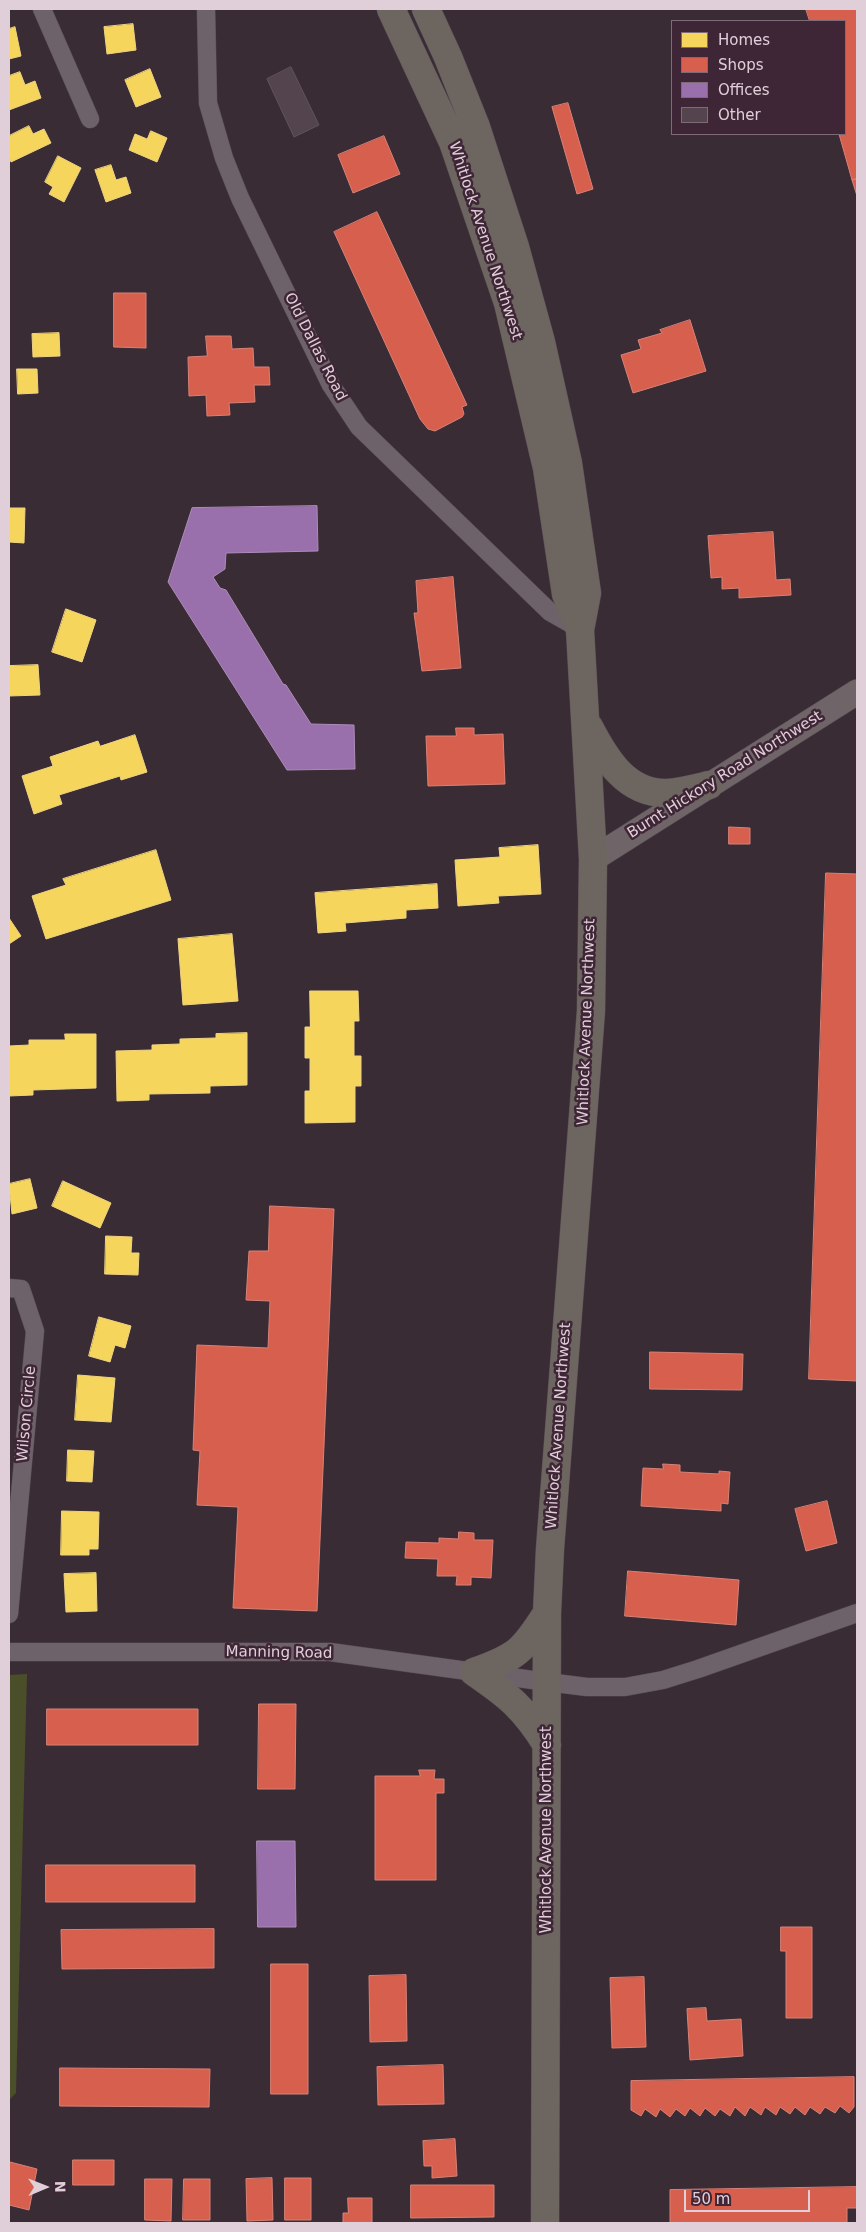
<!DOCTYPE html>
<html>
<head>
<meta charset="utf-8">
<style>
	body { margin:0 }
	#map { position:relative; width:866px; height:2232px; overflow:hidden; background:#392c35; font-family:"DejaVu Sans",sans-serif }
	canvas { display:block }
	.frame { position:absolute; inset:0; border:10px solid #e0cfd9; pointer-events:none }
	.legend { position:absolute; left:671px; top:20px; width:175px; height:115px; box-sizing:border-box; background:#3f2636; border:1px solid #7f6a77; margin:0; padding:6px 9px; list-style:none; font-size:15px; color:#e0cfd9 }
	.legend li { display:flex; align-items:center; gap:10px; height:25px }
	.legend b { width:25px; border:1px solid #7f6a77 }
	.north { position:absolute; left:20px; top:2162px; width:50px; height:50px; -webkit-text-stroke:4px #3f2636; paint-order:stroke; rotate:89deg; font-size:14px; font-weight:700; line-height:20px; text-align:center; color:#e0cfd9 }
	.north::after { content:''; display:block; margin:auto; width:18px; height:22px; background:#e0cfd9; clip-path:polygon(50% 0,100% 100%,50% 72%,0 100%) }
	.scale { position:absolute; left:684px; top:2190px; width:126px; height:22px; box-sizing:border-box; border:2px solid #e0cfd9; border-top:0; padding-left:6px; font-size:15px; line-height:18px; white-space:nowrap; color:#e0cfd9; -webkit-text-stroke:4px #3f2636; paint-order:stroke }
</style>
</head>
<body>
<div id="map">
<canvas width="866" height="2232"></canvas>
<div class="frame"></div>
<ul class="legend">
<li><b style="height:14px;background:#f6d55c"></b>Homes</li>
<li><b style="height:14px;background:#d6604d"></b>Shops</li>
<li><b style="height:14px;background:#9970ab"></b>Offices</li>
<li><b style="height:14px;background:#54444e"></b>Other</li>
</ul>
<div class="north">N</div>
<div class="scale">50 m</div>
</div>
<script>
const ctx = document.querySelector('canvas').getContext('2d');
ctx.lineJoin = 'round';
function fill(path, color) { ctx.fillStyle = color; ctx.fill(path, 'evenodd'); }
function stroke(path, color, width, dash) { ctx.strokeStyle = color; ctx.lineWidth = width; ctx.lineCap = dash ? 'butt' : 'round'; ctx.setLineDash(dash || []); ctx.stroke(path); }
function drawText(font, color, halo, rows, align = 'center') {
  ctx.font = font + ' "DejaVu Sans",sans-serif'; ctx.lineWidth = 5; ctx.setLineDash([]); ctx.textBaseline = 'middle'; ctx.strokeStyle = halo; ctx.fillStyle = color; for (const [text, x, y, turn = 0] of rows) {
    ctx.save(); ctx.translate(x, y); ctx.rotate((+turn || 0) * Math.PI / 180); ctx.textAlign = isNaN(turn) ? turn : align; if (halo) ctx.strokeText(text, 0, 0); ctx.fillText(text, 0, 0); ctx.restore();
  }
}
fill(new Path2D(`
	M27,1674L16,2093L9,2100V1675Z`), '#4a4f29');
const homes = new Path2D(`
	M133,24L136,50L107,54L104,27Z
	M15,27L21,56L9,59V29Z
	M150,69L161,97L136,107L125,80Z
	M20,72L25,85L35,81L41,98L9,110V76Z
	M29,126L33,134L44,129L51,143L11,162L9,157V136Z
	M151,131L167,138L157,162L129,150L135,134L147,139Z
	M58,156L81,168L64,202L49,194L53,187L45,182Z
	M111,165L116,180L126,177L131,193L106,202L95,170Z
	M59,333L60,356L33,357L32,334Z
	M17,369H37L38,393L18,394Z
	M9,508H25L24,543L9,542Z
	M66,609L96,620L82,662L52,652Z
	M38,665L40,695L9,696V666Z
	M135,735L147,772L121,780L120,776L59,795L62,804L34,814L22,776L53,766L50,757L98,741L100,746Z
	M538,845L541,894L498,896L499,903L458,906L455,860L500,857L499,848Z
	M156,850L171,900L46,939L32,896L66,885L63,879Z
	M437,884L438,908L406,910V918L345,923L346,931L318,933L315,893Z
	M9,918L21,936L9,944Z
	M232,934L238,1001L183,1005L178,939Z
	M310,991H358L359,1021H354V1056H361V1086H355V1122L305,1123V1091H310V1058H305V1027H310Z
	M247,1033V1085L210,1086V1093L149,1094V1100L117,1101L116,1051L152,1050V1045L180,1044V1039L216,1038V1034Z
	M65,1034H96V1088L33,1090V1095L9,1096V1046L29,1045V1040H65Z
	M30,1179L37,1208L12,1214L9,1184Z
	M63,1181L111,1203L100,1228L52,1206Z
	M106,1236L132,1237L131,1253H139L138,1275L105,1274Z
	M99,1317L131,1326L125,1348L115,1345L110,1362L89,1356Z
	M78,1375L115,1378L111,1422L75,1420Z
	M68,1450L94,1451L92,1482L67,1481Z
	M62,1511L99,1512L98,1549H89V1555H61Z
	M96,1573L97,1611L66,1612L64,1574Z`);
fill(homes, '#f6d55c');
stroke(homes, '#efd382', 1);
const shops = new Path2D(`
	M806,9H857V179L852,180L839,134H845V21H810Z
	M568,103L593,189L577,194L552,107Z
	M384,136L400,174L353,193L338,155Z
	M857,179V196L852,180Z
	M377,212L467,405L462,407L464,414L462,417L435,431L428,429L420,419L334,232Z
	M114,293H146V348L114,347Z
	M690,320L706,371L633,393L621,355L641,349L638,340L662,333L660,330Z
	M206,336H231L232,349L253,348L254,367H269L270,385H254L255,402L229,403L230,415L207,416L206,395L189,396L188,357L207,356Z
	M773,532L776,580L790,579L791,595L739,598V588L722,589V577L711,578L708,536Z
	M453,577L461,668L422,671L414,613H418L416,581Z
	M456,728H474V735L503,734L505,784L428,786L426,736H456Z
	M729,827L750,828V844H729Z
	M826,873L857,874V1381L809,1379Z
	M270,1206L334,1209L317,1611L233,1608L238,1507L197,1505L200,1451L193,1450L197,1345L268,1348L270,1301L246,1300L249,1251H268Z
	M650,1352L743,1354L742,1390L650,1389Z
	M663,1464L680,1465V1472L719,1474V1471L730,1472L728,1504L721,1503V1511L641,1506L643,1468L663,1469Z
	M827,1501L837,1543L806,1551L795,1509Z
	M459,1532L474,1533V1540H493L491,1578L471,1577V1585H456L457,1576H437L438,1559L405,1558L406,1542L439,1543V1538L458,1539Z
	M628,1571L739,1580L736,1625L625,1616Z
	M259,1704H296L295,1789H258Z
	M47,1709H198V1745H47Z
	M419,1770H435L434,1779H444V1793H436V1880H375V1776H420Z
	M46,1865H195V1902H46Z
	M781,1927H812V2018H786V1951H781Z
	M214,1929V1968L62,1969L61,1930Z
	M271,1964H308V2094H271Z
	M406,1975L407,2041L370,2042L369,1976Z
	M644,1977L646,2047L612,2048L610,1978Z
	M706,2008L707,2021L741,2019L743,2056L690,2060L687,2009Z
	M443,2065L444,2104L378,2105L377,2067Z
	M60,2068L210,2069L209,2107L60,2106Z
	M854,2077V2107L849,2113L840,2106L835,2113L825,2107L820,2114L810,2107L805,2115L795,2107L790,2114L780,2107L776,2115L765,2107L761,2115L750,2107L745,2116L735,2107L730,2116L720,2109L715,2116L705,2108L700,2116L690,2108L685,2116L676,2109L670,2117L660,2109L656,2117L645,2109L641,2116L631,2110V2081Z
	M455,2139L457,2176L432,2178V2166H424L423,2141Z
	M73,2160H114V2185H73Z
	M10,2162L37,2169L29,2210L9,2205Z
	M272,2178L273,2220L247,2221L246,2179Z
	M285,2178H311V2220H285Z
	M145,2179H172L171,2221L145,2220Z
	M184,2179H210V2220H183Z
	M411,2185H494V2217L411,2218Z
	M857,2187V2208H847V2223H670V2190Z
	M348,2198H372V2223H343V2213H348Z`);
fill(shops, '#d6604d');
stroke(shops, '#d98177', 1);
const offices = new Path2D(`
	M317,506L318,551L226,553L225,569L213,577L220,588L226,590L283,684L286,685L311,724L354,725L355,769L287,770L168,582L192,508Z
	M257,1841H295L296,1927H258Z`);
fill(offices, '#9970ab');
stroke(offices, '#ae8cb9', 1);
const building = new Path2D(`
	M291,67L319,125L294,137L267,79Z`);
fill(building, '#54444e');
stroke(building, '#60545c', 1);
const street = new Path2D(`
	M42,9L90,119
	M206,9L208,103L224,158L240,198L331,385L359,427L550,612L580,629
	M9,1288L21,1289L35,1331L9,1614
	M9,1652H330L547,1682L587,1687H625L663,1680L698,1669L857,1613`);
const secondary = new Path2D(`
	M593,859L857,692`);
const highway = new Path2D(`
	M391,9L453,142L508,303L547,468L566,594L580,630
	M426,9L448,57L476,127L515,247L541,342L568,463L587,593L580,630L593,859L591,1011L550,1549L547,1613L545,2223
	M589,727C605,758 626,794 667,793C681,792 696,788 709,785
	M474,1672C509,1696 524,1708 547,1745
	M474,1672C517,1657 523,1651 547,1613`);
stroke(street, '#564952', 19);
stroke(secondary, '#564952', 26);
stroke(highway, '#564952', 29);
stroke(street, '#6d6269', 18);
stroke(secondary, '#6f6569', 25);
stroke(highway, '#6d6660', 28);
drawText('15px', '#e0cfd9', '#3f2636', [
	["Whitlock Avenue Northwest",485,241,72],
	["Old Dallas Road",315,347,63],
	["Burnt Hickory Road Northwest",725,775,-32],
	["Whitlock Avenue Northwest",587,1022,-88],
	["Wilson Circle",27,1414,-85],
	["Whitlock Avenue Northwest",559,1426,-86],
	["Manning Road",279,1653,1],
	["Whitlock Avenue Northwest",547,1830,-90]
]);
</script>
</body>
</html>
